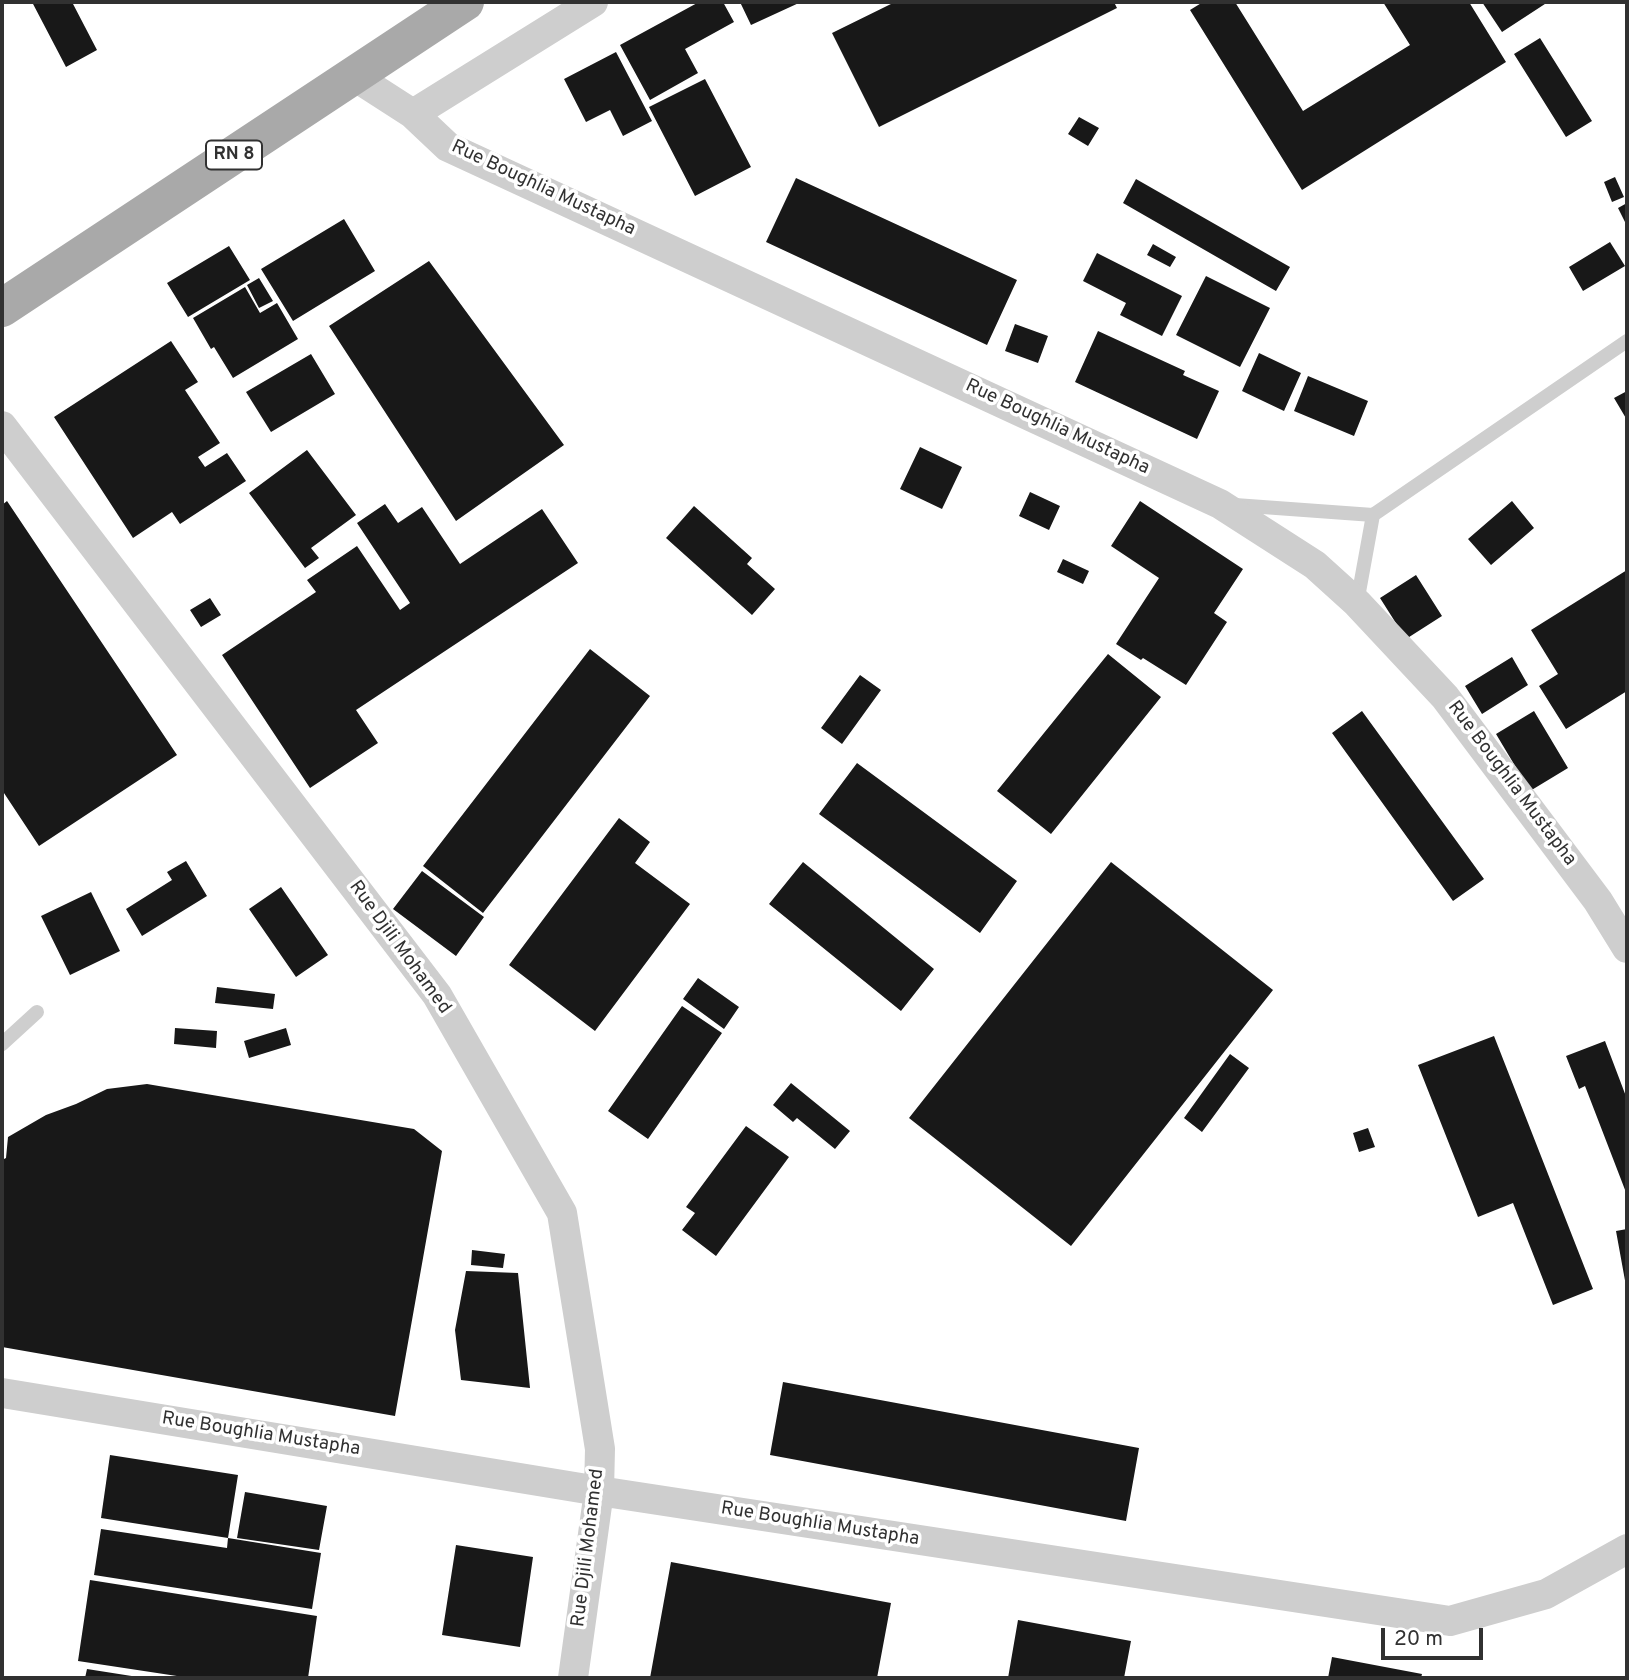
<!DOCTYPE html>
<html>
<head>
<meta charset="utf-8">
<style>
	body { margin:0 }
	#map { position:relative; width:1629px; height:1680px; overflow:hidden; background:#fff; font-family:Overpass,sans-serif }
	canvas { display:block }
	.frame { position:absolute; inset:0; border:4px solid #313131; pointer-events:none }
	.scale { position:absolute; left:1381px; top:1628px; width:102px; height:32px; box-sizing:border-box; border:4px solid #313131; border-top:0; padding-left:9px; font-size:21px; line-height:24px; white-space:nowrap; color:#313131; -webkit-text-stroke:5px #fff; paint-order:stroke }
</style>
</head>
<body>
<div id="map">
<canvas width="1629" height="1680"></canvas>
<div class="frame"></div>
<div class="scale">20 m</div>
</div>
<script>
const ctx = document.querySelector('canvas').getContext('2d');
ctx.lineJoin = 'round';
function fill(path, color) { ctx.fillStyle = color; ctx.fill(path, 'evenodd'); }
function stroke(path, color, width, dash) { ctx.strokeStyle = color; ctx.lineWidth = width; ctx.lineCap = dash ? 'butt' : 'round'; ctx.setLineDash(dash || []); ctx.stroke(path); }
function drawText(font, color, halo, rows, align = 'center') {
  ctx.font = font + ' Overpass,sans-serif'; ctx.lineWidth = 7; ctx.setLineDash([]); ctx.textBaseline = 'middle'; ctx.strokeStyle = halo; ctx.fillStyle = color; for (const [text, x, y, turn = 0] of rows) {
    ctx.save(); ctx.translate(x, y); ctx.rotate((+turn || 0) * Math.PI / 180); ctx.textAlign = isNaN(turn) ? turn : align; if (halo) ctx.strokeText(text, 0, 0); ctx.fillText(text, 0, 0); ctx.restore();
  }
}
fill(new Path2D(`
	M32,2H72L97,50L66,67Z
	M699,2H723L734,22L685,49L698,73L650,100L620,45Z
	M740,2H801L751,25Z
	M895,2H1114L1117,8L879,127L832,33Z
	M1203,2H1235L1303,111L1410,45L1383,2H1469L1506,62L1302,190L1190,10Z
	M1482,2H1548L1502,32Z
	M1540,38L1592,121L1566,137L1514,54Z
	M616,52L652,121L623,136L610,110L586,122L564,79Z
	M705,79L751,167L695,196L649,107Z
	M1079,117L1099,128L1088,146L1068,134Z
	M1615,177L1624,197L1612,202L1604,182Z
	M796,178L1017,280L987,345L766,242Z
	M1136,179L1290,267L1276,291L1123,203Z
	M1627,203V226L1618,208Z
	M344,219L375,271L293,321L261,269Z
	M1610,242L1625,266L1583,291L1569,267Z
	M1153,244L1176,257L1170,267L1147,255Z
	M229,246L250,280L188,317L167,283Z
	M1097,253L1182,296L1162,336L1120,315L1126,303L1083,281Z
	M429,261L564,445L456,521L329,326Z
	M1206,276L1270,308L1240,367L1176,335Z
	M259,278L273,301L259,308L247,285Z
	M245,287L260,313L277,303L298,339L233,378L214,347L211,349L193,318Z
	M1015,324L1048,336L1038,363L1005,351Z
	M1098,331L1185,371L1183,375L1219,391L1197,439L1075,382Z
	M171,341L198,382L185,390L220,443L198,457L205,467L227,453L246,481L180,524L172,512L133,538L54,417Z
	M1259,353L1301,373L1284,411L1242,391Z
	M311,354L335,394L271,432L246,392Z
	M1308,376L1368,401L1354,436L1294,411Z
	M1627,391V420L1614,398Z
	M920,447L962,467L942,509L900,489Z
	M307,450L356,515L311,548L319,558L305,568L249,493Z
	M1030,492L1060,506L1049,530L1019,516Z
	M7,501L177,755L39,846L2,790V505Z
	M1140,501L1243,569L1214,613L1227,622L1186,685L1143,658L1141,660L1116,644L1159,578L1111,546Z
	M1512,501L1534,528L1491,565L1468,539Z
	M385,504L398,523L422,507L460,564L542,509L578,563L356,710L378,743L310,788L222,655L316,592L307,580L357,546L400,610L410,603L357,523Z
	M694,506L752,558L747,564L775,589L752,615L666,538Z
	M1063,559L1089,571L1083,584L1057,572Z
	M1627,570V691L1566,729L1539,686L1558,674L1531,630Z
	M1416,575L1442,616L1406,639L1380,598Z
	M210,598L221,615L201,627L190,610Z
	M590,649L650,696L483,913L423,866Z
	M1108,654L1161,697L1051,834L997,791Z
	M1512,657L1528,685L1482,714L1465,686Z
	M860,675L881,690L842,744L821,728Z
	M1362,711L1484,879L1453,901L1332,733Z
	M1534,711L1568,768L1530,791L1496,734Z
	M857,763L1017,881L980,933L819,814Z
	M619,818L650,842L635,863L690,904L595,1031L509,965Z
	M186,861L207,896L142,936L126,909L172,880L167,872Z
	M803,862L934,969L901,1011L769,904Z
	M1111,862L1273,990L1071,1246L909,1118Z
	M422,871L484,917L456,956L393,909Z
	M281,887L328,955L296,977L249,909Z
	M91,892L120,951L70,975L41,916Z
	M698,978L739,1007L724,1029L683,999Z
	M217,987L275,994L273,1009L215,1003Z
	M682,1006L722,1033L648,1139L608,1111Z
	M175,1028L217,1031L216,1048L174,1044Z
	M286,1028L291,1045L249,1058L244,1041Z
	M1494,1036L1593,1289L1553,1305L1513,1203L1478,1217L1418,1065Z
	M1605,1041L1627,1099V1195L1585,1086L1579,1089L1566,1056Z
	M1230,1054L1249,1068L1202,1132L1184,1118Z
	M791,1083L850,1131L835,1149L797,1118L793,1122L773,1105Z
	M147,1084L414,1129L442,1151L395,1416L2,1347V1160L6,1158L8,1137L46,1115L76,1104L107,1089Z
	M746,1126L789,1157L716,1256L682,1230L695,1213L686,1207Z
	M1368,1128L1375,1147L1359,1152L1353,1133Z
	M1627,1229V1286H1626L1616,1231Z
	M472,1250L505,1254L503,1268L471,1265Z
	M466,1271L518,1273L530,1388L461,1380L455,1330Z
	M783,1382L1139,1448L1126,1521L770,1455Z
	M110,1455L238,1475L228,1538L101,1518Z
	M245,1492L327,1506L319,1550L237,1538Z
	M101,1529L227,1548L228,1538L321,1553L312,1609L94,1575Z
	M456,1545L533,1557L520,1647L442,1635Z
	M671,1562L891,1603L877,1678H650Z
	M90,1580L317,1616L308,1678H190L78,1661Z
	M1018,1620L1131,1641L1124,1678H1008Z
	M1332,1657L1422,1674L1421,1678H1328Z
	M87,1669L138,1677V1678H85Z`), '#181818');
stroke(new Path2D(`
	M1235,505L1373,515L1627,341
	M1357,603L1373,515
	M2,1044L37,1012`), '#cecece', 14);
stroke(new Path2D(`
	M354,76L413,114L448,147L1220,504L1315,565L1357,603L1445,697L1598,901L1627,948
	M413,114L593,2
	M2,426L437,995L562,1213L600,1449L599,1491L573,1678
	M2,1393L599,1491L1450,1621L1546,1594L1627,1549`), '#cecece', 30);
stroke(new Path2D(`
	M2,308L465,2`), '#a9a9a9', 38);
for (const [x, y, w] of [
	[234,155,56]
]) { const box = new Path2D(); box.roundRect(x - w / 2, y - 14.5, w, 29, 5); ctx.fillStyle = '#fff'; ctx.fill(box); stroke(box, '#313131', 2); }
drawText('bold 18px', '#313131', null, [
	["RN 8",234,155]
]);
drawText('19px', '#313131', '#fff', [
	["Rue Boughlia Mustapha",543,189,25],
	["Rue Boughlia Mustapha",1057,428,25],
	["Rue Boughlia Mustapha",1511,784,53],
	["Rue Djili Mohamed",399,948,54],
	["Rue Boughlia Mustapha",261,1435,9],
	["Rue Boughlia Mustapha",820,1525,9],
	["Rue Djili Mohamed",589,1548,-83]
]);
</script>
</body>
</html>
